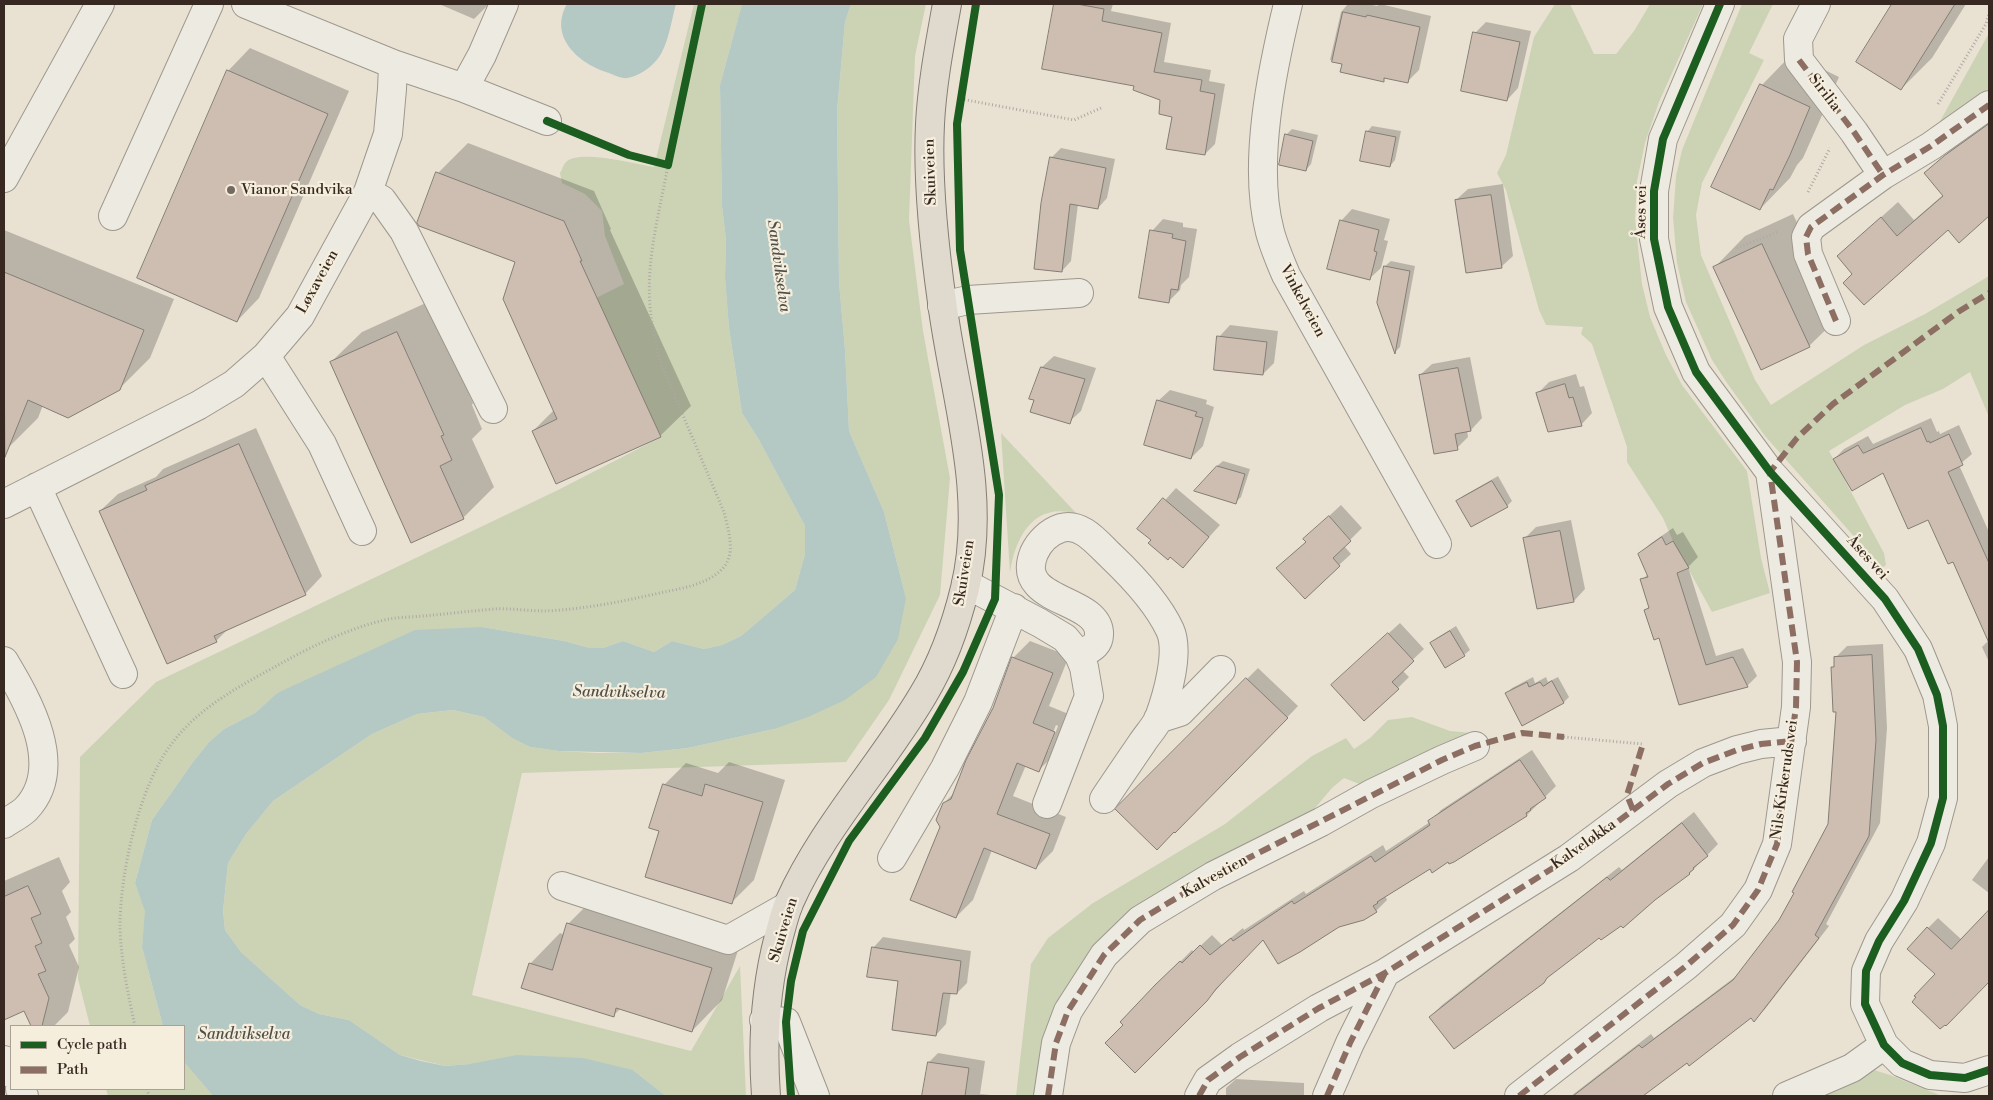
<!DOCTYPE html>
<html>
<head>
<meta charset="utf-8">
<style>
	body { margin:0 }
	#map { position:relative; width:1993px; height:1100px; overflow:hidden; background:#e9e2d3; font-family:"Libre Bodoni",serif }
	canvas { display:block }
	.frame { position:absolute; inset:0; border:5px solid #372921; pointer-events:none }
	.legend { position:absolute; left:10px; top:1025px; width:175px; height:65px; box-sizing:border-box; background:#f6eedd; border:1px solid #aa9f92; margin:0; padding:6px 9px; list-style:none; font-size:15px; color:#372921 }
	.legend li { display:flex; align-items:center; gap:10px; height:25px }
	.legend b { width:25px; border:1px solid #aa9f92 }
</style>
</head>
<body>
<div id="map">
<canvas width="1993" height="1100"></canvas>
<div class="frame"></div>
<ul class="legend">
<li><b style="height:6px;background:#1b5e20"></b>Cycle path</li>
<li><b style="height:6px;background:#8d6e63"></b>Path</li>
</ul>
</div>
<script>
const ctx = document.querySelector('canvas').getContext('2d');
ctx.lineJoin = 'round';
function fill(path, color) { ctx.fillStyle = color; ctx.fill(path, 'evenodd'); }
function stroke(path, color, width, dash) { ctx.strokeStyle = color; ctx.lineWidth = width; ctx.lineCap = dash ? 'butt' : 'round'; ctx.setLineDash(dash || []); ctx.stroke(path); }
function drawText(font, color, halo, rows, align = 'center') {
  ctx.font = font + ' "Libre Bodoni",serif'; ctx.lineWidth = 4.5; ctx.setLineDash([]); ctx.textBaseline = 'middle'; ctx.strokeStyle = halo; ctx.fillStyle = color; for (const [text, x, y, turn = 0] of rows) {
    ctx.save(); ctx.translate(x, y); ctx.rotate((+turn || 0) * Math.PI / 180); ctx.textAlign = isNaN(turn) ? turn : align; if (halo) ctx.strokeText(text, 0, 0); ctx.fillText(text, 0, 0); ctx.restore();
  }
}
fill(new Path2D(`
	M694,4H742L720,85L722,206L726,240L725,278L729,328L742,413L759,440L805,526V554L795,590L741,636L722,645L704,649L672,641L654,652L623,641L603,648H590L564,641L482,627L277,693L255,713L224,729L209,742L193,762L152,820L135,883L146,911L142,947L163,1026H90L78,979L80,757L156,682L558,490L661,437L596,298L624,284L605,236L602,211L585,194L562,183L560,173C562,170 563,165 566,162C578,149 636,164 654,167Z
	M851,4H926L915,56L909,220L923,331L950,478L940,595L889,700L846,762L522,773L472,995L691,1051L740,966L746,1096H666L633,1070L470,1064L445,1066L400,1055L349,1020L319,1014L300,1005L241,952L225,930L223,911L228,863L246,834L273,801L372,734L417,714L453,710L484,717L512,738L530,747L559,751L598,753H641L688,748L774,729L906,598L884,512L849,431L845,350L839,282L837,111L845,22Z
	M1555,4H1570L1594,54H1616L1634,31L1650,4H1703L1659,102L1645,143L1637,181L1635,219L1642,284L1650,317L1666,355L1682,385L1747,471L1761,558L1770,593L1712,612L1673,541L1663,518L1627,462V447L1592,344L1581,334L1583,327L1546,325L1539,310L1506,190L1497,173L1506,155L1534,37Z
	M1742,4H1773L1749,53L1764,60L1702,183L1696,215L1701,255L1755,380L1771,405L1864,345L1925,314L1989,276V417L1970,372L1943,389L1905,405L1829,451L1884,553L1886,565L1882,568L1765,436L1727,383L1712,360L1686,302L1677,263L1673,218L1676,176L1682,150Z
	M1989,33V89L1939,123Z
	M1001,433L1077,514C1034,501 1015,537 1010,573Z
	M1412,717L1450,731L1472,733L1477,740L1362,785L1344,778L1332,788L1310,814L1118,926L1041,1096H1016L1031,964L1048,938L1093,903L1225,824L1312,756L1346,738L1354,749L1370,738L1388,720Z
	M184,1062L213,1096H108L106,1089H184Z
	M1874,1070L1890,1075L1942,1096H1807Z`), '#ccd3b4');
fill(new Path2D(`
	M567,4H676C672,18 669,39 662,52C656,64 641,76 627,78C622,79 614,75 609,73C579,64 548,37 567,4Z
	M742,4H851L845,22L837,111L839,282L845,350L849,431L884,512L906,598L898,639L876,677L845,700L808,717L774,729L688,748L641,753L559,751L530,747L512,738L484,717L453,710L417,714L372,734L273,801L246,834L228,863L223,911L225,930L241,952L300,1005L319,1014L349,1020L400,1055L421,1061L445,1066L470,1064L517,1055L583,1058L633,1070L666,1096H213L184,1062V1026H163L142,947L145,911L135,883L152,820L193,762L209,742L224,729L255,713L277,693L415,630L482,627L564,641L590,648H603L623,641L654,652L672,641L704,649L722,645L741,636L795,590L805,554V526L759,440L742,413L729,328L725,278L726,240L722,206L720,85Z`), '#b4c8c4');
fill(new Path2D(`
	M439,4H489L474,19Z
	M1056,4H1113L1111,11L1171,23L1164,62L1211,70L1209,81L1225,84L1215,144L1205,154L1162,99L1136,85L1044,68Z
	M1348,4H1368L1377,6L1380,4L1431,16L1419,70L1407,82L1386,77L1383,80L1343,63L1330,60L1341,12Z
	M1894,4H1966L1932,58L1901,89L1858,62Z
	M1486,22L1531,31L1518,88L1507,100L1475,33Z
	M250,48L349,91L259,298L237,321L228,71Z
	M1792,54L1839,77L1803,158L1797,165L1790,178L1760,209L1713,186L1762,85Z
	M1989,120V215L1959,241L1948,228L1854,274L1838,256L1898,202L1914,220L1944,194L1925,173L1962,140Z
	M1372,126L1401,131L1395,160L1390,166L1367,132Z
	M1292,129L1318,135L1311,164L1306,170L1286,135Z
	M468,143L594,191L611,229L610,230L691,406L660,436L533,431L554,410L517,261L438,173Z
	M1061,148L1115,159L1107,198L1098,208L1078,204L1071,261L1062,271L1051,158Z
	M1503,184L1513,256L1501,267L1456,200L1468,189Z
	M1352,209L1390,219L1384,240L1388,241L1381,268L1369,279L1341,221Z
	M1793,214L1840,316L1809,346L1715,267L1745,236Z
	M1163,219L1183,223V227L1197,229L1189,277L1181,285L1180,290L1168,302L1152,231Z
	M4,230L174,299L150,358L119,389L43,405L38,418L7,449L4,447Z
	M1391,261L1415,266L1400,347L1395,352L1385,266Z
	M428,302L473,403L472,405L482,429L472,439L494,487L463,518L411,541L331,362L362,332Z
	M1230,325L1278,331L1274,363L1263,374L1219,337Z
	M1054,356L1096,368L1081,411L1069,422L1031,398L1042,367Z
	M1470,357L1482,418L1471,430H1467L1468,437L1457,448L1420,375L1432,364Z
	M1576,374L1580,387L1584,386L1592,413L1581,425L1538,393L1549,382Z
	M1170,390L1207,400L1206,404L1214,407L1203,446L1191,458L1158,401Z
	M1931,418L1937,432L1939,431L1940,434L1959,425L1972,454L1959,465L1989,532V623L1983,626L1954,560L1929,519L1884,471L1834,459L1844,449L1868,436L1873,444Z
	M256,428L322,576L305,594L230,627L216,641L100,511L118,494L156,477L163,469Z
	M1223,461L1250,469L1241,497L1236,502L1217,466Z
	M1498,476L1512,501L1507,506L1458,501L1463,496Z
	M1176,488L1220,525L1183,566L1139,529Z
	M1341,505L1362,528L1344,546L1351,554L1339,565L1289,557L1307,541L1316,528Z
	M1571,520L1585,589L1574,601L1525,538L1536,527Z
	M1673,528L1677,535L1683,532L1698,557L1688,567L1716,656L1743,648L1757,676L1747,686L1680,704L1659,636L1645,610L1650,606L1642,580L1648,574L1640,554L1650,544Z
	M1400,623L1424,649L1402,670L1409,677L1398,688L1344,674Z
	M1456,626L1470,650L1464,655L1432,643L1437,638Z
	M1989,640V662L1982,647Z
	M1030,641L1069,656L1049,706L1071,715L1056,753L1039,770L1026,765L1013,796L1066,817L1053,851L1036,868L992,850L973,900L956,917L941,826L944,803L955,792L994,708L1013,658ZM1056,725L1058,726L1048,751H1046Z
	M1883,644L1887,728L1880,823L1826,924L1829,926L1765,1009L1754,1020L1752,1017L1641,1096H1571L1651,1034L1654,1038L1739,974L1781,921L1829,824L1837,711L1832,668L1836,664L1835,658L1847,646Z
	M1258,668L1298,706L1265,741L1117,809Z
	M1533,677L1535,683L1546,677L1548,682L1558,677L1569,697L1564,702L1523,724L1507,693L1512,688Z
	M1532,750L1556,786L1527,815L1453,860L1430,868L1385,895L1387,900L1376,911L1263,939L1228,976L1218,988L1135,1071L1125,1025L1156,986L1192,950L1194,952L1212,935L1222,945L1243,928L1244,930L1304,891L1306,894L1383,845L1386,851L1430,822L1441,810Z
	M729,762L785,780L754,880L732,902L661,830L664,785L686,763L718,773Z
	M1694,812L1718,844L1689,874L1621,924L1600,937L1430,1017L1442,1005L1619,867L1622,870Z
	M59,857L70,882L62,891L71,912L66,917L75,939L69,945L79,967L68,1012L54,1026H32L25,1009L4,1019V881Z
	M1989,857V893L1972,880Z
	M599,893L742,938L722,1000L692,1031L621,1008L613,1016L530,964L560,933L565,935L568,924Z
	M1989,912V970L1981,978L1937,974L1928,928L1938,918L1962,940Z
	M883,937L971,951L967,983L957,993L951,992L946,1024L936,1035L900,980L873,948Z
	M938,1053L985,1061L980,1094L1001,1096H923L929,1062Z
	M1236,1079L1304,1083V1096H1226V1088Z`), '#0003');
const building = new Path2D(`
	M1054,4H1077L1104,9L1102,21L1162,33L1154,72L1202,80L1200,91L1215,94L1205,155L1166,149L1172,117L1159,114L1160,100L1133,90L1134,86L1042,69Z
	M1892,4H1955L1901,90L1856,62Z
	M1343,12L1366,17L1367,15L1420,27L1408,83L1384,78V82L1340,72L1342,64L1332,62Z
	M1473,32L1520,42L1507,101L1461,91Z
	M227,70L328,114L237,322L137,278Z
	M1760,84L1810,107L1790,155L1773,190L1770,189L1760,210L1711,187Z
	M1989,124V216L1959,243L1948,230L1864,305L1843,283L1852,274L1837,256L1881,217L1897,236L1906,228L1943,196L1924,173L1944,156Z
	M1366,131L1396,137L1390,167L1360,161Z
	M1285,134L1313,141L1306,171L1279,165Z
	M1050,157L1106,168L1098,209L1070,204L1062,272L1034,269L1041,203Z
	M436,172L564,221L582,261H580L661,437L556,484L532,431L557,419L503,299L515,262L419,226L417,223Z
	M1491,195L1502,268L1466,273L1455,200Z
	M1340,220L1379,230L1374,251L1377,252L1370,280L1327,269Z
	M1150,230L1173,234L1172,238L1186,241L1178,290L1171,289L1169,303L1139,298Z
	M1762,244L1810,347L1761,370L1713,267Z
	M1384,266L1410,271L1395,354L1377,303Z
	M4,272L144,330L120,390L68,418L28,400L5,457Z
	M397,332L444,435L441,436L452,460L440,466L464,519L411,543L330,362Z
	M1217,336L1267,342L1263,375L1214,370Z
	M1041,367L1085,379L1070,424L1030,412L1034,400L1029,399Z
	M1458,368L1471,431L1455,434L1458,450L1434,454L1419,375Z
	M1565,384L1569,398L1573,397L1582,426L1548,432L1536,393Z
	M1157,400L1197,412L1195,416L1203,418L1191,459L1144,445Z
	M1921,428L1927,442L1929,441L1930,443L1949,434L1963,465L1948,472L1989,563V643L1953,562L1948,564L1928,520L1908,529L1883,473L1852,491L1833,459L1858,445L1863,453Z
	M239,444L306,595L214,636L217,642L167,664L99,511L147,490L145,486Z
	M1217,466L1245,474L1236,504L1194,491Z
	M1492,481L1508,507L1471,527L1456,501Z
	M1163,498L1209,537L1183,568L1170,557L1168,560L1148,543L1151,540L1137,529Z
	M1329,516L1351,541L1333,558L1340,566L1305,599L1276,568L1306,542L1303,539Z
	M1560,531L1574,602L1537,609L1523,538Z
	M1662,537L1666,545L1673,541L1689,568L1677,573L1706,665L1733,657L1748,687L1679,705L1659,638L1654,640L1644,610L1649,608L1640,579L1648,577L1638,554Z
	M1450,631L1465,656L1445,668L1430,643Z
	M1388,633L1414,661L1392,682L1399,689L1364,721L1331,685Z
	M1872,655L1876,740L1869,836L1815,935L1819,938L1754,1022L1751,1018L1689,1066L1687,1063L1643,1096H1573L1639,1045L1642,1048L1733,980L1779,920L1794,893L1792,892L1828,824L1836,712H1833L1831,667H1834V657Z
	M1012,657L1053,673L1033,723L1055,732L1039,772L1017,763L997,814L1050,834L1036,869L984,848L956,918L910,900L940,827L936,820L943,803L951,799L966,760L993,708Z
	M1246,678L1288,718L1175,833L1174,832L1157,850L1115,809Z
	M1552,681L1564,703L1522,726L1505,693L1527,682L1529,687L1540,682L1543,686Z
	M1520,760L1546,798L1530,809L1531,810L1526,813L1527,816L1454,862L1449,864L1448,862L1432,873L1430,869L1377,902L1378,903L1373,906L1377,912L1364,920L1339,927L1300,952L1278,964L1263,940L1216,989L1207,1001L1135,1073L1105,1043L1123,1025L1120,1022L1155,985L1180,961L1182,963L1200,945L1210,955L1231,938L1233,941L1292,901L1294,904L1371,856L1375,862L1430,825L1428,821Z
	M663,784L702,796L705,784L763,802L732,904L645,877L659,831L649,828Z
	M1682,823L1708,856L1693,868L1694,869L1689,873L1690,874L1655,900L1623,928L1621,926L1601,940L1599,938L1594,942L1547,978L1544,983L1454,1049L1429,1017L1607,877L1610,880Z
	M28,886L41,914L31,918L42,943L35,946L46,971L38,974L49,998L42,1026H31L24,1011L4,1020V897Z
	M1989,910V982L1946,1026L1945,1025L1940,1029L1912,1002L1916,997L1914,996L1935,974L1907,949L1927,927L1951,949Z
	M567,923L712,968L692,1032L616,1008L614,1017L521,988L529,963L552,970Z
	M872,947L961,961L957,994L943,993L936,1036L892,1030L898,981L867,977Z
	M928,1062L969,1068L965,1096H922Z`);
fill(building, '#cebeb1');
stroke(building, '#837d75', 1);
const minor = new Path2D(`
	M1288,4C1272,70 1252,165 1270,232C1274,247 1280,261 1286,275L1437,544
	M1720,4L1663,139L1654,191V239L1668,307L1696,372L1770,472L1885,599L1918,649L1937,695L1943,726V798L1931,843L1904,901L1879,941L1866,971L1865,1004L1884,1045L1902,1063L1930,1075L1965,1078L1989,1070
	M1816,4L1798,39L1799,60L1854,132L1883,175
	M393,64L464,88L482,55L504,4
	M464,88L547,121
	M4,178L100,4
	M368,192L382,200L404,231L493,409
	M113,216L209,4
	M942,306L968,300L1079,293
	M1836,321L1808,254L1806,237L1811,227L1883,175L1931,146L1989,105
	M266,356L322,444L362,531
	M37,487L123,674
	M4,504L199,405L234,384L266,356L300,316L368,192L388,134L392,89L393,64L246,4
	M966,584L1040,623L1065,638L1079,655L1084,667L1089,696L1047,804
	M1079,655C1090,649 1100,646 1099,632C1096,597 1014,603 1034,553C1039,542 1049,532 1061,528C1082,522 1098,544 1111,556C1132,576 1158,604 1170,630C1180,652 1167,696 1159,718C1155,727 1147,735 1142,743C1129,762 1116,781 1104,799
	M4,661C28,701 66,767 26,809C20,815 11,819 4,824
	M1158,719L1180,712L1221,670
	M892,858L945,768L978,702L1014,608
	M562,886L728,940L788,906
	M764,1020L786,1022L815,1096
	M4,1060L11,1073
	M20,1089L24,1096
	M1048,1096L1056,1043L1068,1011L1104,955L1140,920L1213,876L1321,822L1371,794L1442,760L1475,746
	M1199,1096L1208,1080L1240,1057L1319,1008L1385,973L1569,858L1668,784L1703,763L1737,750L1761,744L1792,741
	M1327,1096L1350,1043L1385,973
	M1519,1096L1686,966L1733,925L1758,890L1777,844L1796,707L1797,662L1770,472
	M1787,1096L1852,1068L1884,1045`);
const major = new Path2D(`
	M766,1096C762,1042 765,989 779,936C782,925 785,913 789,903C823,827 881,766 923,695C943,662 956,625 965,588C988,493 954,396 942,302C934,245 927,182 930,124C932,84 940,43 947,4`);
stroke(minor, '#9d978d', 30);
stroke(major, '#837d75', 30);
stroke(new Path2D(`
	M1989,4V6
	M961,99L1074,120L1101,108
	M1938,104L1986,24L1989,14
	M1808,192L1830,148
	M1737,248L1778,232
	M1564,737L1643,744
	M135,1026C128,994 121,961 120,927C120,873 139,785 173,742C198,709 236,688 271,669C308,648 348,628 389,619C400,617 412,617 423,616C446,614 470,611 494,609C511,608 529,611 546,611C586,609 625,601 664,592C684,588 709,584 724,567C736,552 728,529 724,512L659,359C656,341 651,324 650,306C646,259 660,210 668,165
	M147,1089L149,1096`), '#ada8a3', 3, [1, 2.5]);
stroke(minor, '#edeae2', 28);
stroke(major, '#e0d9cd', 28);
stroke(new Path2D(`
	M1799,60L1854,132L1883,175
	M1836,321L1808,254L1806,237L1811,227L1883,175L1931,146L1989,105
	M1633,810L1627,795L1643,744
	M1048,1096L1056,1043L1068,1011L1104,955L1140,920L1213,876L1442,760L1475,746L1522,733L1564,737
	M1199,1096L1208,1080L1240,1057L1319,1008L1385,973L1569,858L1668,784L1703,763L1737,750L1761,744L1792,741
	M1327,1096L1350,1043L1385,973
	M1519,1096L1686,966L1733,925L1758,890L1777,844L1796,707L1797,662L1770,472L1797,438L1833,404L1958,312L1989,293`), '#8d6e63', 6, [12, 6]);
stroke(new Path2D(`
	M1720,4L1663,139L1654,191V239L1668,307L1696,372L1770,472L1885,599L1918,649L1937,695L1943,726V798L1931,843L1904,901L1879,941L1866,971L1865,1004L1884,1045L1902,1063L1930,1075L1965,1078L1989,1070
	M547,121L629,155L668,165L702,4
	M791,1096L786,1022L791,981L803,931L849,841L925,738L963,672L995,599L999,495L960,250L957,124L976,4`), '#1b5e20', 8);
for (const [x, y, r, color] of [
	[231,190,5,"#756a5f"]
]) { const dot = new Path2D(); dot.arc(x, y, r, 0, 2 * Math.PI); ctx.fillStyle = color; ctx.fill(dot); stroke(dot, '#f6eedd', 2); }
drawText('15px', '#372921', '#f6eedd', [
	["Sirilia",1824,93,52],
	["Skuiveien",931,172,-92],
	["Åses vei",1642,212,-89],
	["Løxaveien",318,282,-61],
	["Vinkelveien",1302,301,62],
	["Åses vei",1867,558,48],
	["Skuiveien",965,573,-81],
	["Nils Kirkeruds vei",1785,780,-82],
	["Kalveløkka",1584,845,-35],
	["Kalvestien",1215,877,-29],
	["Skuiveien",784,930,-73]
]);
drawText('15px', '#372921', '#f6eedd', [
	["Vianor Sandvika",241,190]
], 'left');
drawText('italic 16px', '#504e48', '#f6eedd', [
	["Sandvikselva",778,266,82],
	["Sandvikselva",619,693,1],
	["Sandvikselva",244,1035]
]);
</script>
</body>
</html>
